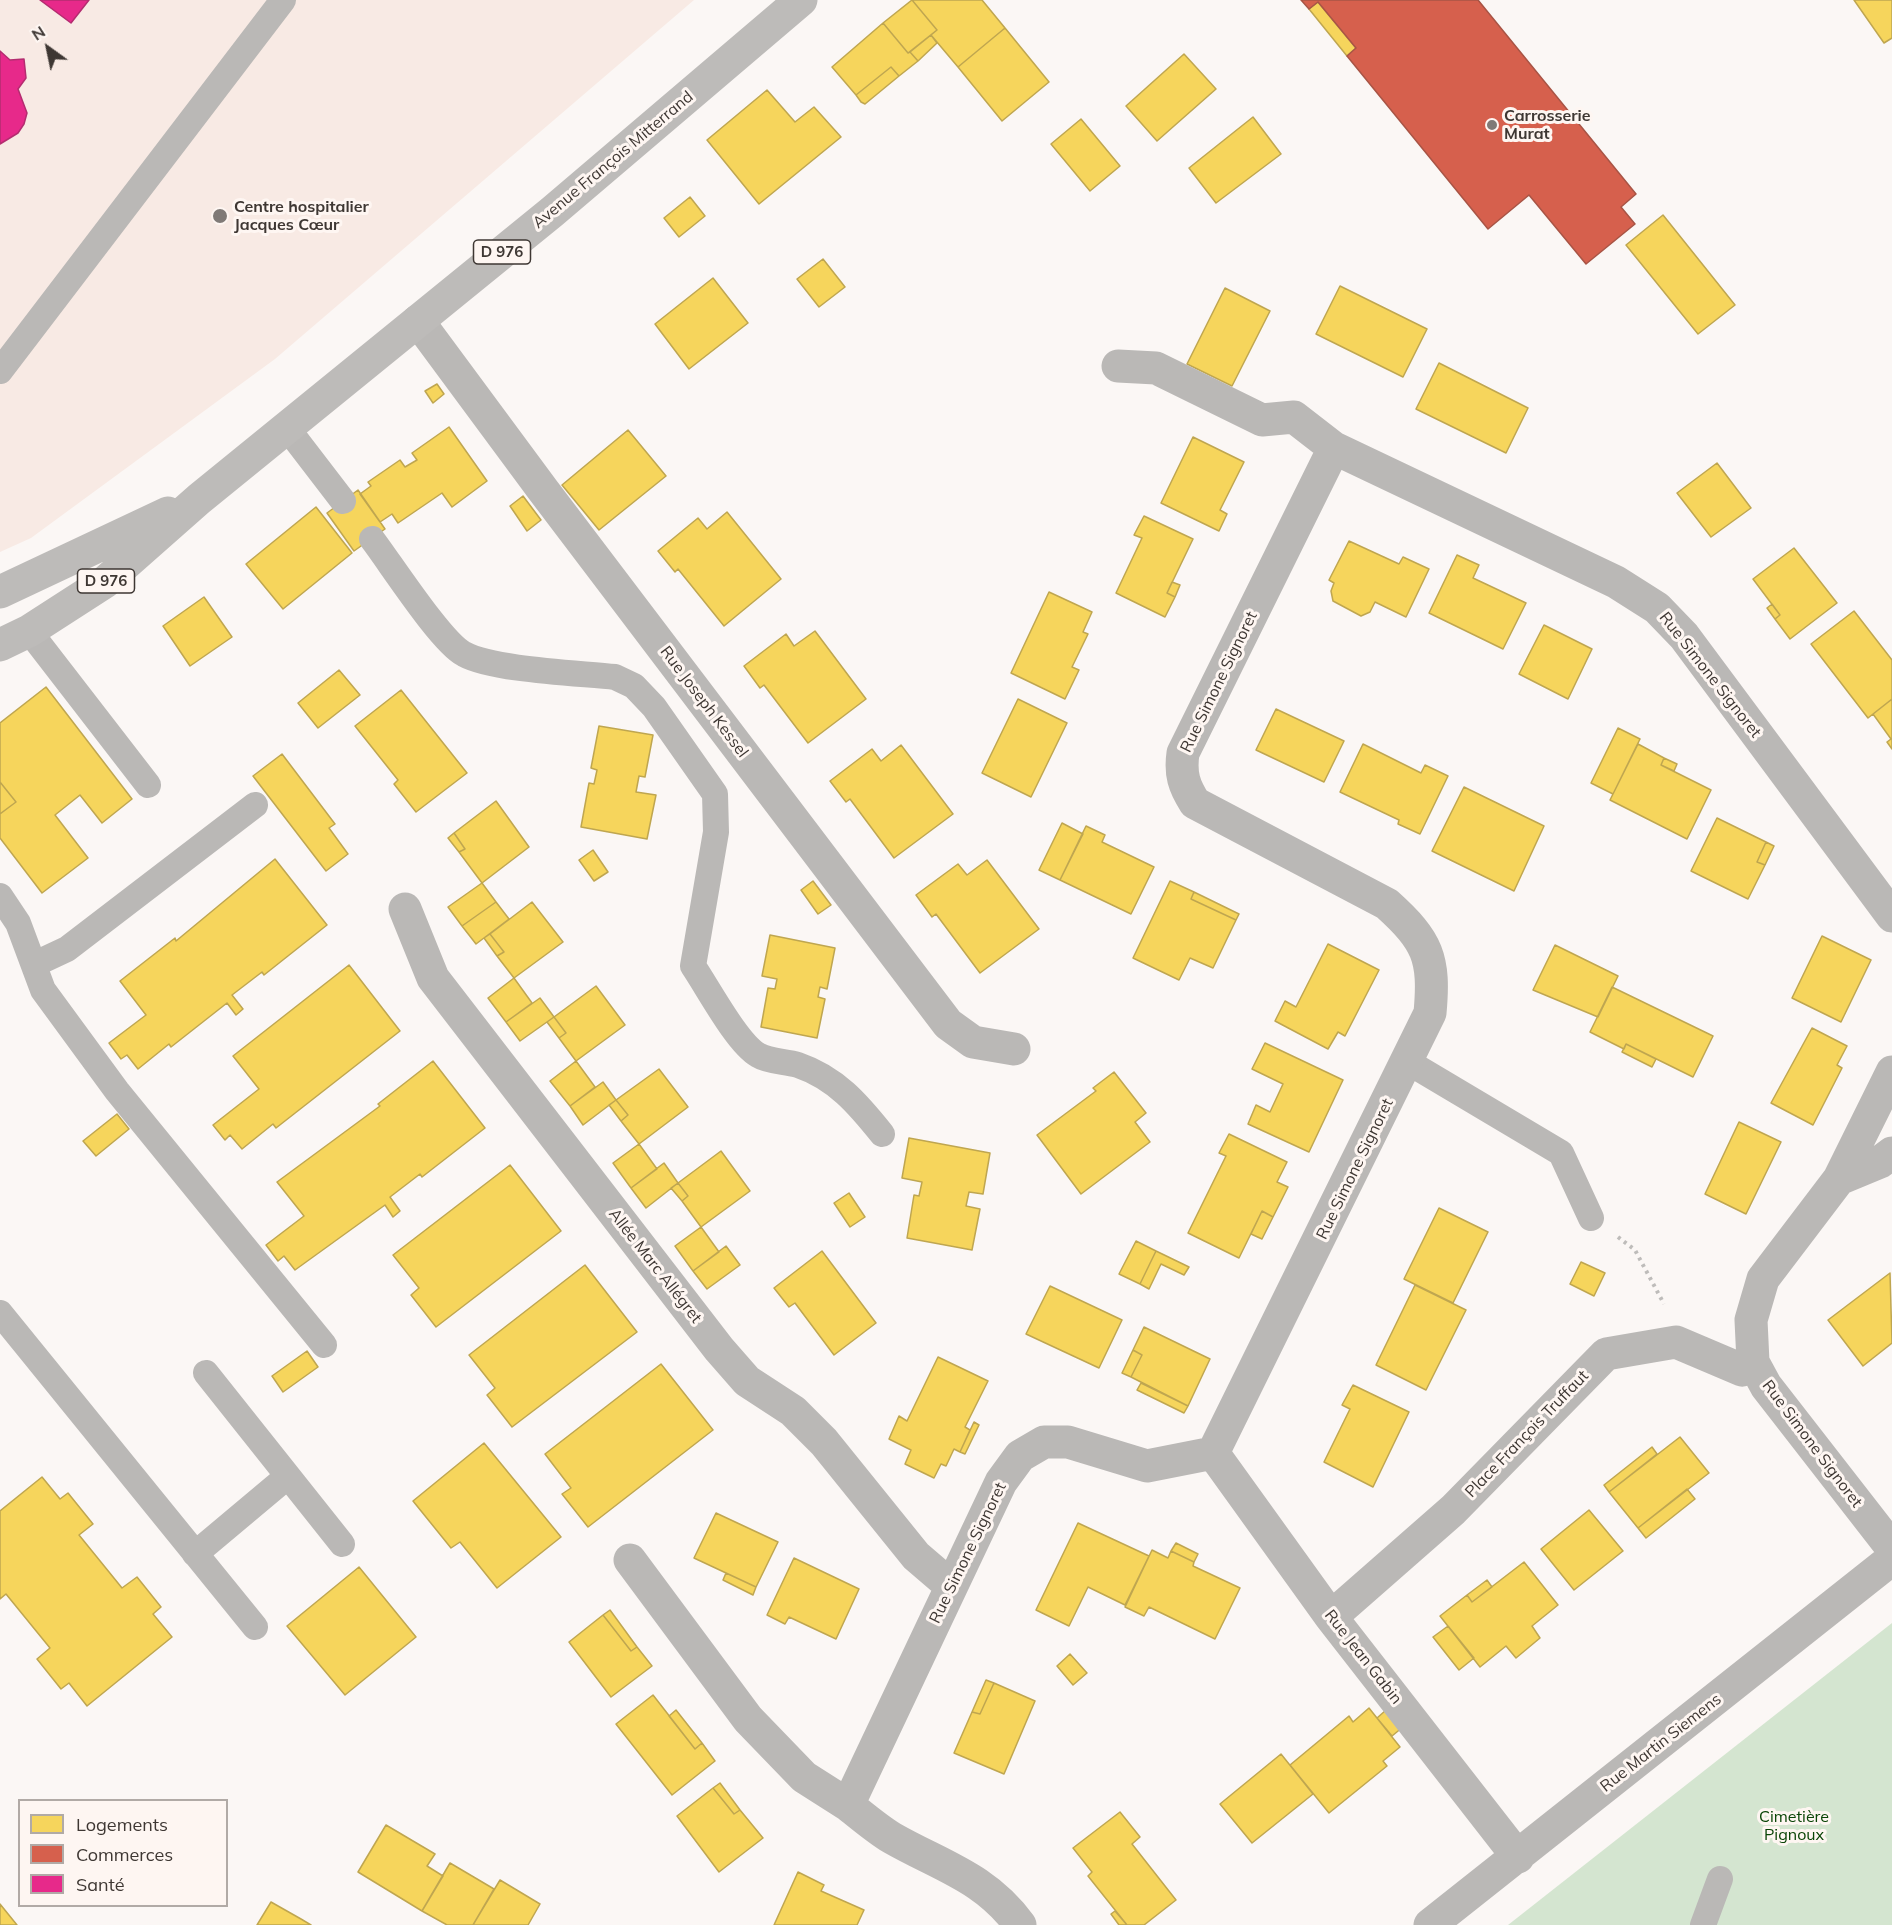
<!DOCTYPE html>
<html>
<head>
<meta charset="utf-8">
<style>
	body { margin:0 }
	#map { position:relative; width:1892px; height:1925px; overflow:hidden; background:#fbf7f5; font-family:Mulish,sans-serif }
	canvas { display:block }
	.legend { position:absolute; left:18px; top:1799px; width:210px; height:108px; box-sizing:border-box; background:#fef6f2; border:2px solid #b1aaa6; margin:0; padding:8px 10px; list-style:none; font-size:18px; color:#3e3733 }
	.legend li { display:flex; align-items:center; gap:12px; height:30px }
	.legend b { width:30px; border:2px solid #b1aaa6 }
	.north { position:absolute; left:18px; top:18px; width:60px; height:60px; -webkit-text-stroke:4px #fef6f2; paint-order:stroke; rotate:327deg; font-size:16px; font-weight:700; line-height:24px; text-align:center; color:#3e3733 }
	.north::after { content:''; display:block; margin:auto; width:21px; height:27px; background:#3e3733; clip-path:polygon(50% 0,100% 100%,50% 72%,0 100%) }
</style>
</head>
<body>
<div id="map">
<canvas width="1892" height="1925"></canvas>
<ul class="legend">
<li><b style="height:16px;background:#f6d55c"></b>Logements</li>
<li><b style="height:16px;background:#d6604d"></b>Commerces</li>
<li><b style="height:16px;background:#e7298a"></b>Santé</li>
</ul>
<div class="north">N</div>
</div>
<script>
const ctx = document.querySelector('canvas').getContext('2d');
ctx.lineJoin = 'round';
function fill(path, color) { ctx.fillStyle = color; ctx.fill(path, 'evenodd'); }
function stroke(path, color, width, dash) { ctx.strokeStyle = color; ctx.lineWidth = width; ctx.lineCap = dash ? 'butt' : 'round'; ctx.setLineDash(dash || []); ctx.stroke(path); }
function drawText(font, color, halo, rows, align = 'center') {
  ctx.font = font + ' Mulish,sans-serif'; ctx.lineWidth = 6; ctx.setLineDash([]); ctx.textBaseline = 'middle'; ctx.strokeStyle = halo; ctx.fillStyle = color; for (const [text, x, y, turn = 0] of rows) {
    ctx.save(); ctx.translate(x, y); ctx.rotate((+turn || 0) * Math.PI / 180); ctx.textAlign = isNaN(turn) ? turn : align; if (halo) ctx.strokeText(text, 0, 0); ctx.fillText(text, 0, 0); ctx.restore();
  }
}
fill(new Path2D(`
	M0,0H694L275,359L31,538L0,552Z`), '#f8eae4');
fill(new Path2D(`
	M1892,1623V1925H1508Z`), '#d4e5d0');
const homes = new Path2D(`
	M912,0L937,30L908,53L883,23Z
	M912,0H982L1005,28L958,67L931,35L937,30Z
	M1854,0H1892V38L1884,43Z
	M1318,2L1356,48L1347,56L1309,9Z
	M883,23L908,53L910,52L918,61L899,76L891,67L856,95L832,67Z
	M1005,28L1049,82L1002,121L958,67Z
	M931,35L937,43L918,61L910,52Z
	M1184,54L1216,89L1157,141L1126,106Z
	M891,67L899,76L865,104L861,102L856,95Z
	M767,90L795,122L814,107L841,137L759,204L707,140Z
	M1253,117L1281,154L1216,203L1189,168Z
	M1081,119L1120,166L1090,191L1051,144Z
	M690,197L705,216L679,237L664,218Z
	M1663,215L1735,305L1698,334L1626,245Z
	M823,259L845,287L819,307L797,279Z
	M713,278L748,323L689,369L655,324Z
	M1340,286L1427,329L1403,377L1316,334Z
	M1225,288L1270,311L1232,386L1187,364Z
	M1439,363L1528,408L1506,453L1416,409Z
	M437,384L444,394L433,403L425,391Z
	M449,427L487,481L452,507L442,493L398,523L392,514L380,522L360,494L371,486L368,482L400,460L405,467L417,460L412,453Z
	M628,430L666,476L599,530L562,485Z
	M1193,437L1244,462L1220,510L1227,514L1219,531L1161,503Z
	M1717,463L1751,508L1711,537L1677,493Z
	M358,490L385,529L354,551L327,513Z
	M523,496L541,520L527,531L510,506Z
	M316,507L352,553L283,609L246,564Z
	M727,512L781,579L724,626L678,569L675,572L658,551L698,518L707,529Z
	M1144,516L1193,539L1167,593L1175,597L1165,617L1116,593L1142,538L1134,535Z
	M1349,541L1399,564L1403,557L1429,569L1406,617L1375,602L1370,612L1361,616L1333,601L1331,591L1334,583L1329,580Z
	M1794,548L1837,603L1790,639L1775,619L1780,615L1753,579Z
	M1457,555L1479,565L1473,578L1526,603L1503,649L1429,613Z
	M1172,582L1180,585L1175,597L1167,593Z
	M1049,592L1092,612L1083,632L1088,634L1072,667L1079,670L1065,699L1011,673Z
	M204,597L232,637L190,666L163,626Z
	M1772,604L1780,615L1775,619L1767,608Z
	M1854,611L1892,660V699L1868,718L1811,644Z
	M1544,625L1592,649L1568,699L1519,674Z
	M815,631L866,699L808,743L764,685L760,688L744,666L786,634L794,646Z
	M339,670L360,695L318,728L298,703Z
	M46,687L132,799L102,823L80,795L55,815L88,858L42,893L0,838V814L16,802L0,782V723Z
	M401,690L467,773L416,812L394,784L398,780L355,726Z
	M1018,699L1067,723L1031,797L982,773Z
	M1892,699V749L1887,742L1891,739L1873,714Z
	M1276,709L1344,741L1324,782L1256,750Z
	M599,726L653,735L645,777L639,776L636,792L656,795L647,839L581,827L589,783L594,784L597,770L591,768Z
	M1618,728L1640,739L1613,794L1591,783Z
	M1363,744L1421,773L1425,765L1448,776L1420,834L1398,824L1399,820L1340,792Z
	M1638,744L1664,758L1661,765L1711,790L1687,839L1610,800Z
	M901,745L953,814L894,858L850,799L846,802L830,781L872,749L881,761Z
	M282,754L335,824L329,828L348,854L326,871L253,776Z
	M1664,758L1677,764L1674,771L1661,765Z
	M0,782L16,802L0,814Z
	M1464,787L1544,826L1514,891L1432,851Z
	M496,801L529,847L482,883L459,852L465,849L454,833Z
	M1717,818L1766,842L1757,862L1765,865L1748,899L1691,871Z
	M1062,823L1083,834L1060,880L1039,870Z
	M1086,826L1105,835L1102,842L1154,867L1131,914L1060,880Z
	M454,833L465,849L459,852L448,838Z
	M1766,842L1774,846L1765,865L1757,862Z
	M593,850L608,872L594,881L579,860Z
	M275,859L327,925L264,975L262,972L232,995L243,1009L236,1015L227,1003L171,1047L169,1044L138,1069L127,1055L121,1059L109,1043L146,1015L120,981L175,938L176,941Z
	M987,860L1039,929L980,973L936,914L932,917L916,895L958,864L967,875Z
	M813,881L831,905L818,914L801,890Z
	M1170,881L1194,892L1191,899L1236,920L1213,968L1190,958L1179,980L1133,958Z
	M482,883L496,902L462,926L448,907Z
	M1194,892L1239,914L1236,920L1191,899Z
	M496,902L509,919L476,944L462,926Z
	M532,902L563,942L514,978L497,956L504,952L490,934Z
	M490,934L504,952L497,956L484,938Z
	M770,935L835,948L827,989L820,987L818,997L825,999L817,1038L761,1027L768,988L775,989L777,979L762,976Z
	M1822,936L1871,960L1841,1022L1792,998Z
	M1328,944L1379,970L1345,1036L1338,1032L1328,1049L1275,1021L1285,1001L1296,1007Z
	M1555,945L1618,976L1598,1017L1533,990Z
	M349,965L400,1031L276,1128L273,1124L242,1149L230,1135L225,1140L213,1125L259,1089L233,1056Z
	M514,978L532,1003L506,1022L488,998Z
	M596,986L625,1025L576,1061L559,1038L566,1033L554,1017Z
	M1612,987L1713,1036L1693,1077L1626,1044L1624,1049L1590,1032Z
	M540,998L554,1017L520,1041L506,1022Z
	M554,1017L566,1033L559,1038L547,1022Z
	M1812,1028L1847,1046L1837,1065L1842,1068L1813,1125L1771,1103Z
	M1265,1043L1343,1080L1309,1152L1248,1124L1256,1105L1270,1112L1283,1084L1252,1069Z
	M1626,1044L1656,1059L1652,1067L1622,1052Z
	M433,1061L485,1128L422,1177L420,1174L390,1197L400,1211L393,1217L385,1205L295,1270L284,1256L278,1261L266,1245L304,1216L277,1182L380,1106L378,1104Z
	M576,1061L595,1087L570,1106L550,1081Z
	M659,1069L688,1107L639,1144L621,1121L628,1115L616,1100Z
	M1114,1072L1146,1113L1135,1122L1150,1142L1081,1194L1037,1135L1096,1091L1093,1088Z
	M603,1082L616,1100L583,1125L570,1106Z
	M616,1100L628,1115L621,1121L609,1105Z
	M117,1114L129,1129L96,1156L83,1141Z
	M1739,1122L1781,1142L1746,1214L1705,1194Z
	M1229,1134L1287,1162L1277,1182L1288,1187L1273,1217L1262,1211L1239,1258L1188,1233L1226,1156L1219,1153Z
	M909,1138L990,1153L983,1194L969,1192L966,1206L980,1209L972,1250L907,1238L914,1195L919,1196L922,1182L902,1178Z
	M639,1144L657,1169L631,1188L613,1163Z
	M721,1151L750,1191L701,1227L682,1201L688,1196L678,1183Z
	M664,1163L678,1183L646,1208L631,1188Z
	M510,1165L561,1231L436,1327L411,1295L419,1288L393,1255Z
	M678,1183L688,1196L682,1201L671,1188Z
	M849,1193L865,1217L850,1227L834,1203Z
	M1439,1208L1488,1232L1453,1303L1404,1279Z
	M1262,1211L1273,1217L1262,1239L1251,1234Z
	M701,1227L719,1252L693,1271L675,1246Z
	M1136,1241L1156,1251L1140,1284L1119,1274Z
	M726,1246L740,1265L707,1289L693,1271Z
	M822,1251L876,1323L834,1355L795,1303L789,1307L774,1288Z
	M1156,1251L1189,1267L1184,1275L1161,1264L1149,1289L1140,1284Z
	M1581,1262L1605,1273L1594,1296L1570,1284Z
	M585,1265L637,1332L512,1427L487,1395L495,1388L469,1355Z
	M1890,1273L1892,1343L1863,1366L1828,1320Z
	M1415,1285L1466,1310L1426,1390L1376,1365Z
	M1050,1286L1122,1320L1099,1368L1026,1334Z
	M1144,1327L1210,1359L1188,1406L1131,1377L1142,1355L1133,1350Z
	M1133,1350L1142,1355L1131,1377L1122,1373Z
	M307,1351L318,1367L283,1392L272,1376Z
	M938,1357L988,1381L965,1427L970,1430L960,1452L954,1449L946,1466L941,1464L934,1478L905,1464L911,1450L889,1439L899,1416L907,1421Z
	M661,1364L713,1430L588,1527L562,1494L571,1488L545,1454Z
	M1141,1383L1188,1406L1184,1413L1137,1390Z
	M1353,1385L1409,1412L1373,1487L1324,1462L1350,1409L1342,1405Z
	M974,1422L979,1425L965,1454L960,1452Z
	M1680,1437L1709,1473L1638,1528L1609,1492Z
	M484,1443L561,1537L497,1588L460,1542L451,1548L413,1501Z
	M1652,1447L1657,1454L1609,1492L1604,1485Z
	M42,1477L60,1499L68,1493L93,1524L79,1535L122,1588L137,1577L161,1607L153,1614L172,1637L87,1706L69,1683L61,1689L37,1659L50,1648L6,1594L0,1599V1511Z
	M1687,1489L1695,1499L1646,1538L1638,1528Z
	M1589,1510L1623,1551L1574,1590L1541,1549Z
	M716,1513L778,1542L756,1587L694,1558Z
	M1078,1523L1149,1556L1125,1605L1088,1587L1069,1626L1036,1610Z
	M1176,1543L1198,1554L1194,1562L1171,1551Z
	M1152,1550L1168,1558L1171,1551L1194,1562L1193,1566L1240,1588L1215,1639L1149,1607L1144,1616L1125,1607Z
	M794,1558L859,1589L836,1639L789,1617L785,1624L767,1615Z
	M1524,1562L1558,1605L1532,1626L1540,1638L1516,1658L1506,1646L1480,1667L1440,1616L1467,1595L1472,1602Z
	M359,1567L416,1637L345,1695L287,1626Z
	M726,1573L756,1587L753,1595L723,1580Z
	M1487,1580L1492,1587L1472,1602L1467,1595Z
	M610,1610L637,1647L631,1651L603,1615Z
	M603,1615L631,1651L637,1647L652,1666L611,1697L569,1642Z
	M1448,1626L1474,1658L1459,1670L1433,1637Z
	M1070,1654L1087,1673L1073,1685L1057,1666Z
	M986,1680L994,1683L980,1714L972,1712Z
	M994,1683L1035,1701L1004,1774L954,1753L972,1712L980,1714Z
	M653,1695L695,1749L702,1743L715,1761L672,1795L616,1724Z
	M1394,1703L1409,1722L1392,1736L1377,1718Z
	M1369,1708L1400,1747L1383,1761L1387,1766L1329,1813L1290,1765L1349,1716L1353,1722Z
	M676,1710L702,1743L695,1749L669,1716Z
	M1281,1754L1313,1794L1252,1843L1220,1804Z
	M720,1783L740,1810L734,1814L713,1788Z
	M713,1788L734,1814L740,1810L763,1838L719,1872L677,1816Z
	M1120,1812L1140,1837L1132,1844L1176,1900L1144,1925H1127L1088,1876L1092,1872L1073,1848Z
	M386,1825L435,1854L427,1866L443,1876L422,1911L358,1872Z
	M450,1863L494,1889L473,1925H447L422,1911Z
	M798,1872L824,1885L821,1891L864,1910L857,1925H774Z
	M500,1880L540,1904L528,1925H473Z
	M271,1902L301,1919L311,1925H257Z
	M0,1904L17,1925H0Z
	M1115,1911L1127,1925H1119L1111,1914Z`);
fill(homes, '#f6d55c');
stroke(homes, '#bfa650', 1.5);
const shops = new Path2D(`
	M1301,0H1478L1636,194L1621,207L1635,224L1586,264L1529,195L1488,229L1347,56L1356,48L1318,2L1309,9Z`);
fill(shops, '#d6604d');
stroke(shops, '#a85445', 1.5);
const health = new Path2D(`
	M40,0H89L71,23Z
	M0,51L10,60L24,59L26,78L18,89L27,113L24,124L18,133L0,144Z`);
fill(health, '#e7298a');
stroke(health, '#b42d70', 1.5);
stroke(new Path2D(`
	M1618,1237L1635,1250L1664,1304`), '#bebcba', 4, [3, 4.5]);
stroke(new Path2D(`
	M0,371L283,0
	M287,428L343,501
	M372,539C391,564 441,642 464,654C493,670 578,673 615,677L634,686L654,707L715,794L716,832L693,966C708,988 737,1043 758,1055C769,1062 786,1061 798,1065C836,1078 858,1104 882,1134
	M29,631L148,785
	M0,896L18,923L43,990L117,1091L324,1345
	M35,964L67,949L255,805
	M1408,1062L1561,1153L1591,1218
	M0,1313L255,1627
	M206,1373L342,1544
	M195,1554L288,1476
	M1703,1925L1720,1879`), '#bab8b6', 26);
stroke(new Path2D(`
	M418,321L543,490L948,1024L973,1042L1014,1049
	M1118,366L1156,368L1262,420L1294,417L1334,448
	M405,909L433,978L719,1349L747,1381L793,1411L824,1442L916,1556L951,1586
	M1892,1072L1839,1179L1763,1279L1751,1320L1753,1362L1766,1386L1892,1548
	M1839,1179L1880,1162L1892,1153
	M1213,1453L1331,1617L1518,1857
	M630,1560L748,1719L804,1777L848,1805
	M1331,1617L1453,1510L1606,1354L1676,1342L1742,1370L1753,1362
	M1020,1925C985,1877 941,1866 892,1838C877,1829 862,1816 848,1805L1001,1482L1020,1456L1044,1442H1068L1147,1466L1213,1453L1430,1013C1435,958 1428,941 1387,904L1195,803C1184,786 1180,774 1183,753L1334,448L1616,582L1657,608L1684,636L1892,916
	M1430,1925L1892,1559`), '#bab8b6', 33);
stroke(new Path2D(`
	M0,592L168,513
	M0,645L29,631L105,582L199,499L552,212L801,0`), '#bdbbb9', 33);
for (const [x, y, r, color] of [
	[1492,125,6,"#807a77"],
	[220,216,8,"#807a77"]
]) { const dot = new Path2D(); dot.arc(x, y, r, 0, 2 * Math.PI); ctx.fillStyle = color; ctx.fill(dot); stroke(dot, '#fef6f2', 2); }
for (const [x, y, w] of [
	[502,252,57],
	[106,581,57]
]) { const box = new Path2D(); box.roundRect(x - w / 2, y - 12, w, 24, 4.5); ctx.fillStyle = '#fef6f2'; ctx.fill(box); stroke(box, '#3e3733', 1.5); }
drawText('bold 15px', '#3e3733', null, [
	["D 976",502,252],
	["D 976",106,581]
]);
drawText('bold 16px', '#3e3733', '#fef6f2', [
	["Carrosserie",1504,116],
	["Murat",1504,134],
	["Centre hospitalier",234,207],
	["Jacques Cœur",234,225]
], 'left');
drawText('16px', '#3e3733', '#fef6f2', [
	["Avenue François Mitterrand",613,160,-40],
	["Rue Simone Signoret",1710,675,52],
	["Rue Simone Signoret",1219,682,-64],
	["Rue Joseph Kessel",704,702,53],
	["Rue Simone Signoret",1355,1169,-64],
	["Allée Marc Allégret",655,1266,52],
	["Place François Truffaut",1527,1434,-46],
	["Rue Simone Signoret",1812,1444,53],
	["Rue Simone Signoret",968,1553,-64],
	["Rue Jean Gabin",1363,1657,52],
	["Rue Martin Siemens",1661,1743,-38]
]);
drawText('16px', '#094406', '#fef6f2', [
	["Cimetière",1794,1817],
	["Pignoux",1794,1835]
]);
</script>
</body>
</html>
